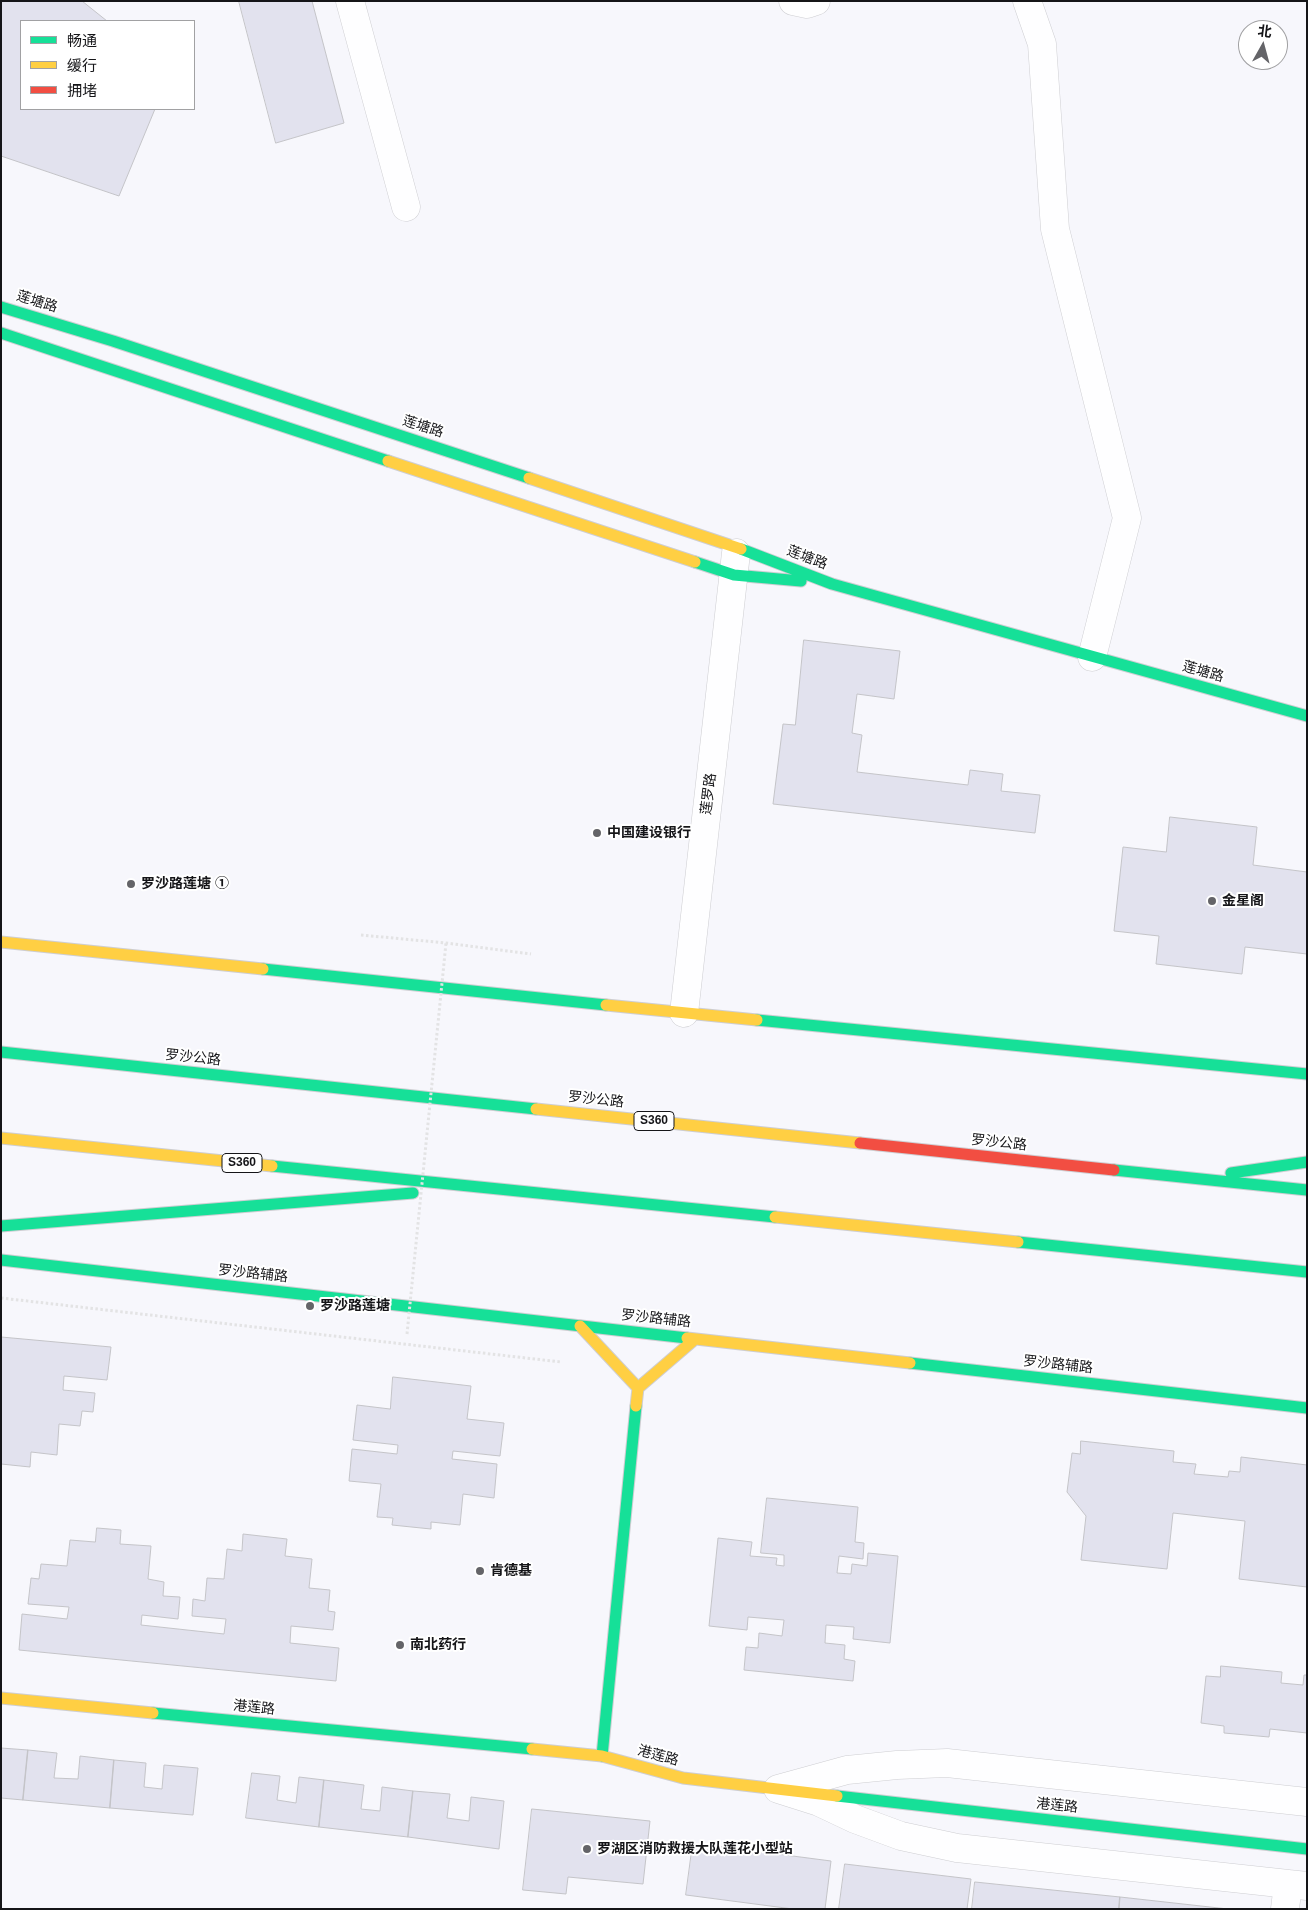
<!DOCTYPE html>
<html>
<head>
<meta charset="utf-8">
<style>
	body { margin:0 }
	#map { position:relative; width:1308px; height:1910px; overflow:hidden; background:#f7f7fc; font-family:Arial,"Noto Sans SC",sans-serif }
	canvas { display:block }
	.frame { position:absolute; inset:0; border:2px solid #151518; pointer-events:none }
	.legend { position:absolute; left:20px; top:20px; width:175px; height:90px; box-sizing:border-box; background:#fff; border:1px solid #a1a1a3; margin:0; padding:6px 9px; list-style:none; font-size:15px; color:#151518 }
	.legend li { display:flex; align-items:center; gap:10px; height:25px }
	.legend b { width:25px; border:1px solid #a1a1a3 }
	.north { position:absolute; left:1238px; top:20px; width:50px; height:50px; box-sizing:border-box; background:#fff; border:1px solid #a1a1a3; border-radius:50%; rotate:7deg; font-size:14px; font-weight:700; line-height:20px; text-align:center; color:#151518 }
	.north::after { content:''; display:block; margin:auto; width:18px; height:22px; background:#646468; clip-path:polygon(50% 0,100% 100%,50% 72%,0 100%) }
</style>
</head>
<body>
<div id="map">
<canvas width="1308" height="1910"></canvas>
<div class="frame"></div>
<ul class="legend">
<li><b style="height:6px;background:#16e098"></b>畅通</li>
<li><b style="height:6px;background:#ffcf43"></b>缓行</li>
<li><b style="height:6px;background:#f24e42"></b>拥堵</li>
</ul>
<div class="north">北</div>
</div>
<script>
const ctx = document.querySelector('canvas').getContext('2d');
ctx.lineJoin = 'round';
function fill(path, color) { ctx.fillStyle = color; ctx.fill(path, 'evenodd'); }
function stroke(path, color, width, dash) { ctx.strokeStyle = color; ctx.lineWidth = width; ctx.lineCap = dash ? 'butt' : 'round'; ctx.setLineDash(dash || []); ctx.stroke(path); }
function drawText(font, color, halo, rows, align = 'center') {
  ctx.font = font + ' Arial,"Noto Sans SC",sans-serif'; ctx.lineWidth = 4; ctx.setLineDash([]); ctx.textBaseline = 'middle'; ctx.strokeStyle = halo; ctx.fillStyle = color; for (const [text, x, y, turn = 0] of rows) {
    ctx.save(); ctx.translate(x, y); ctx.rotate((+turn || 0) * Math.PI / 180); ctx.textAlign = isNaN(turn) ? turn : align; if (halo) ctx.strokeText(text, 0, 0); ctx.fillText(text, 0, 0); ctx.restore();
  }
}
const building = new Path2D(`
	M1,1H82L107,21H21V109H155L119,196L1,156Z
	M239,1H312L344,123L276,143Z
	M804,640L900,651L894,699L857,694L852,733L862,735L857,772L968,785L970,770L1003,774L1001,791L1040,795L1035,833L773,804L783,724L795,725Z
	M1170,817L1257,827L1253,865L1307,872V954L1245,947L1242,974L1156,964L1159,936L1114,931L1123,847L1166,852Z
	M1,1337L111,1347L107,1380L64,1376L63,1390L95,1393L93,1412L82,1411L80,1426L59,1424L57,1455L31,1452L30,1467L1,1464Z
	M393,1377L471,1386L467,1419L504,1423L500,1456L453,1451L452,1459L497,1464L494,1498L463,1494L460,1525L431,1522V1529L392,1525L393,1518L377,1517L381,1484L349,1481L352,1449L397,1454L398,1445L353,1440L357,1405L390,1409Z
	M1081,1441L1174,1451L1173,1462L1196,1464L1194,1474L1228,1477L1229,1471L1240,1472L1241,1457L1307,1465V1587L1239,1579L1245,1521L1173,1513L1167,1569L1081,1560L1086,1516L1067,1492L1072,1453L1080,1454Z
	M767,1498L858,1507L855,1542L864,1543L863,1559L839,1556L837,1573L851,1574L852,1564L867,1566L868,1553L898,1556L890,1643L853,1639L854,1627L826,1625L825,1643L845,1645L844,1659L855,1661L853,1681L744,1670L746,1647L758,1648L759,1633L782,1636L784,1620L748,1617L747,1630L709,1626L718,1538L752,1542L750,1556L777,1558L776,1565L784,1566V1555L761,1553Z
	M97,1528L121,1530L120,1544L151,1546L148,1579L164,1582L163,1596L180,1597L178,1619L142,1615L141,1625L224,1634L226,1619L192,1616L193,1599L205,1601L207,1578L224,1579L227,1549L242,1551L243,1534L287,1539L285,1556L312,1559L309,1588L330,1590L328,1611L335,1612L333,1630L291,1626L290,1643L339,1648L336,1681L19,1650L22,1614L67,1619L69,1607L28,1604L31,1578L39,1579L41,1564L67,1566L70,1540L95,1542Z
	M1221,1666L1282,1672L1281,1683L1303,1685L1304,1675H1307V1733L1270,1729L1269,1737L1224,1733V1726L1201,1723L1206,1676L1220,1677Z
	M1,1748L28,1750L23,1800L1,1798Z
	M28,1750L57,1753L54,1778L78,1779L80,1756L114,1760L110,1808L23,1800Z
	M114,1760L146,1763L144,1787L162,1789L164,1765L198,1768L193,1815L110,1808Z
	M252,1773L280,1776L277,1800L296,1803L299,1777L324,1780L319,1827L246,1818Z
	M324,1780L364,1785L361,1809L380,1811L382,1787L413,1791L408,1837L319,1827Z
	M413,1791L450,1794L447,1818L469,1821L471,1797L504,1801L499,1849L408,1837Z
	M532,1809L650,1821L643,1884L568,1877L566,1894L523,1890Z
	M693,1843L831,1861L825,1909H793L686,1895Z
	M845,1864L971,1879L967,1909H839Z
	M975,1882L1120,1897L1119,1909H972Z
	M1120,1897L1228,1909H1119Z`);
fill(building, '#e2e2ee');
stroke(building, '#c4c4c8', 1);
const street = new Path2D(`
	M350,1L406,207
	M793,1L807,4L816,1
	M1027,1L1042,44L1055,229L1127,518L1092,657
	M684,1013L736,553
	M1307,1802L947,1763L897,1765L847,1770L778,1789L819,1802L855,1819L901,1836L957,1848L1307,1886
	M1285,1909L1288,1884`);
const fast = new Path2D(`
	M1,307L113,341L529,478
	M1,333L388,461
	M741,549L832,584L1307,716
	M695,562L734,575L801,581
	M263,969L606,1005
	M757,1020L1307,1074
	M1,1052L536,1109
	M272,1166L775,1217
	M1114,1170L1307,1190
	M1231,1173L1307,1162
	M1,1226L413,1193
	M1018,1242L1307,1272
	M1,1260L687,1338
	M910,1363L1307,1408
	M153,1713L532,1749
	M602,1756L636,1406
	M837,1796L1307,1849`);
const slow = new Path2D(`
	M388,461L695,562
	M529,478L741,549
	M1,942L263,969
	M606,1005L757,1020
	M536,1109L860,1143
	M1,1138L272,1166
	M775,1217L1018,1242
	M580,1326L638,1388
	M687,1338L910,1363
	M636,1406L638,1388L695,1339
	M1,1698L153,1713
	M532,1749L602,1756L683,1778L837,1796`);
const jam = new Path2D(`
	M860,1143L1114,1170`);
stroke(street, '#ceced2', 29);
stroke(fast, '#ceced2', 13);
stroke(slow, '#ceced2', 13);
stroke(jam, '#ceced2', 13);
stroke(new Path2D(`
	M361,935L446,943L531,954
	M1,1298L561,1362`), '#e3e3e4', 3, [2.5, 2.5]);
stroke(street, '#fefeff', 28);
stroke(fast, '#16e098', 11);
stroke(slow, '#ffcf43', 11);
stroke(jam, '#f24e42', 11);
stroke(new Path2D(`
	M407,1334L446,943`), '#e3e3e4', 3, [2.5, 2.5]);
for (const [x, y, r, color] of [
	[597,833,5,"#646468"],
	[131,884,5,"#646468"],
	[1212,901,5,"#646468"],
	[310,1306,5,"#646468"],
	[480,1571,5,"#646468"],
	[400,1645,5,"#646468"],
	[587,1849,5,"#646468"]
]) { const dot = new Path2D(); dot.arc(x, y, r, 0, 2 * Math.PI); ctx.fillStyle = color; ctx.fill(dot); stroke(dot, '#fff', 2); }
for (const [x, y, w] of [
	[654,1121,40],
	[242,1163,40]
]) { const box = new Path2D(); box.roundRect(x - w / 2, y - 9.5, w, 19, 4); ctx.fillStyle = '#fff'; ctx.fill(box); stroke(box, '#151518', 1); }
drawText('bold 12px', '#151518', null, [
	["S360",654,1121],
	["S360",242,1163]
]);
drawText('14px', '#151518', '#fff', [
	["莲塘路",37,302,17],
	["莲塘路",423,427,18],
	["莲塘路",807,558,21],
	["莲塘路",1203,672,16],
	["莲罗路",709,794,-83],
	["罗沙公路",193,1058,6],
	["罗沙公路",596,1100,6],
	["罗沙公路",999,1143,6],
	["罗沙路辅路",253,1274,6],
	["罗沙路辅路",656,1319,6],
	["罗沙路辅路",1058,1365,6],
	["港莲路",254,1708,6],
	["港莲路",658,1756,15],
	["港莲路",1057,1806,6]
]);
drawText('bold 14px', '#151518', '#fff', [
	["中国建设银行",607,833],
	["罗沙路莲塘 ①",141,884],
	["金星阁",1222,901],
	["罗沙路莲塘",320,1306],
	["肯德基",490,1571],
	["南北药行",410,1645],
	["罗湖区消防救援大队莲花小型站",597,1849]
], 'left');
</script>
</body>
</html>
